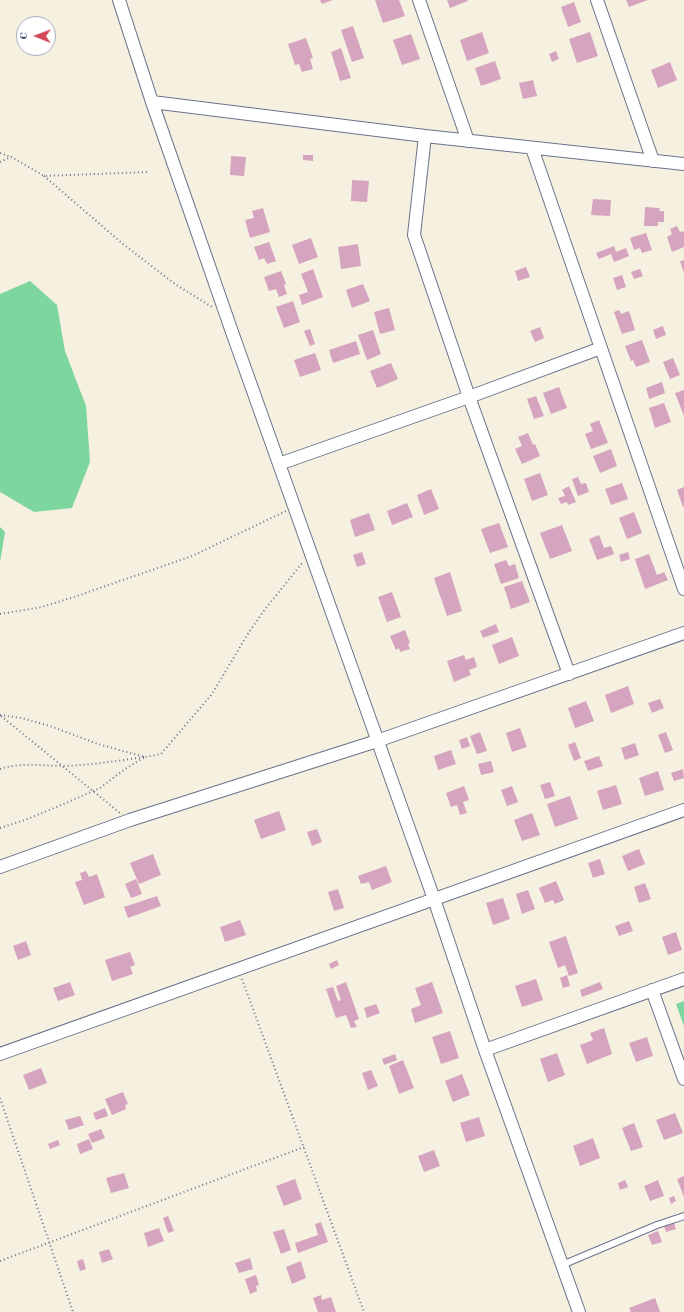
<!DOCTYPE html>
<html>
<head>
<meta charset="utf-8">
<style>
	body { margin:0 }
	#map { position:relative; width:684px; height:1312px; overflow:hidden; background:#f6f0e0; font-family:"Old Standard TT",serif }
	canvas { display:block }
	.north { position:absolute; left:16px; top:16px; width:40px; height:40px; box-sizing:border-box; background:#fff; border:1px solid #a4acbf; border-radius:50%; rotate:271deg; font-size:11px; font-weight:700; line-height:16px; text-align:center; color:#1b2f5e }
	.north::after { content:''; display:block; margin:auto; width:14px; height:18px; background:#d1495b; clip-path:polygon(50% 0,100% 100%,50% 72%,0 100%) }
</style>
</head>
<body>
<div id="map">
<canvas width="684" height="1312"></canvas>
<div class="north">С</div>
</div>
<script>
const ctx = document.querySelector('canvas').getContext('2d');
ctx.lineJoin = 'round';
function fill(path, color) { ctx.fillStyle = color; ctx.fill(path, 'evenodd'); }
function stroke(path, color, width, dash) { ctx.strokeStyle = color; ctx.lineWidth = width; ctx.lineCap = dash ? 'butt' : 'round'; ctx.setLineDash(dash || []); ctx.stroke(path); }
fill(new Path2D(`
	M30,281L57,305L65,351L86,406L90,462L72,508L34,512L0,492V294Z
	M0,527L5,532L0,562Z
	M684,1001V1026L676,1004Z`), '#7cd69d');
fill(new Path2D(`
	M320,0H333L322,4Z
	M375,0H399L405,16L383,23Z
	M447,0H467L468,1L450,8Z
	M626,0H648L629,7Z
	M574,2L581,22L568,27L561,7Z
	M353,26L364,58L352,62L341,30Z
	M482,32L489,53L467,61L460,40Z
	M590,32L598,56L577,63L569,39Z
	M411,34L420,59L402,65L393,40Z
	M306,38L313,58L310,59L313,69L302,72L299,64L295,65L288,44Z
	M341,48L351,78L340,81L331,52Z
	M556,51L559,59L552,62L549,54Z
	M495,61L501,79L481,86L475,68Z
	M670,62L677,80L658,88L651,70Z
	M533,80L537,96L523,99L519,83Z
	M303,155H313V161L303,160Z
	M231,156L246,157L244,176L230,175Z
	M352,180L369,181L367,202L351,201Z
	M593,199L611,200L610,216L591,215Z
	M645,207L660,208L659,211H664V222H658V226H644Z
	M263,208L270,232L250,238L245,220L254,218L252,211Z
	M677,226L680,232L683,231L684,233V247L672,252L667,237L672,234L670,229Z
	M646,233L652,250L642,253L640,248L634,250L630,238Z
	M311,238L318,257L299,264L292,245Z
	M269,242L276,261L267,264L264,258L259,260L254,247Z
	M358,244L361,266L341,269L338,247Z
	M614,246L616,252L626,248L629,256L614,262L611,254L599,259L596,253Z
	M684,260V273L680,261Z
	M526,267L530,277L518,281L515,271Z
	M313,269L323,297L302,305L299,295L308,292L301,274Z
	M640,269L643,276L634,279L631,272Z
	M281,271L286,284L284,285L287,294L279,297L276,289L269,291L264,277Z
	M622,275L626,287L617,290L613,278Z
	M363,284L370,301L352,308L346,290Z
	M293,301L300,322L284,328L276,307Z
	M389,308L395,330L380,334L374,312Z
	M619,310L621,314L629,311L635,330L622,334L614,312Z
	M663,326L666,335L656,339L653,330Z
	M540,327L544,338L535,342L530,331Z
	M310,329L315,344L310,346L304,331Z
	M373,330L381,354L367,360L358,335Z
	M642,340L650,362L636,367L633,360L631,361L625,346Z
	M356,341L360,354L333,363L329,350Z
	M315,353L321,370L300,377L294,360Z
	M673,358L680,375L670,379L663,362Z
	M391,363L398,379L377,388L370,371Z
	M662,382L665,393L649,399L646,388Z
	M559,387L567,408L551,414L543,393Z
	M684,390V416L675,393Z
	M536,396L544,416L534,419L527,399Z
	M664,403L671,422L655,428L649,408Z
	M599,420L608,443L591,449L585,434L593,431L590,424Z
	M528,433L533,445L535,444L540,456L522,464L515,449L522,446L518,437Z
	M611,449L617,466L600,473L593,456Z
	M540,473L548,495L532,501L524,479Z
	M578,477L581,484L586,483L589,492L578,496L572,479Z
	M622,483L628,499L611,505L605,489Z
	M569,486L576,502L568,505L567,502L561,504L558,498L565,496L562,490Z
	M684,487V507H683L677,490Z
	M431,489L439,509L424,515L417,495Z
	M407,503L413,517L392,525L387,511Z
	M634,512L642,533L627,539L619,518Z
	M369,513L375,530L355,537L350,520Z
	M499,523L508,547L490,553L481,529Z
	M562,525L572,551L550,559L540,533Z
	M599,535L604,548L611,546L614,554L597,560L589,539Z
	M362,552L366,564L357,567L353,555Z
	M628,552L630,559L621,562L619,555Z
	M649,554L657,575L664,572L668,580L645,589L635,559Z
	M506,560L509,566L515,564L519,578L501,584L494,564Z
	M450,572L462,611L447,616L434,578Z
	M522,581L530,602L511,609L504,587Z
	M392,592L401,617L387,622L378,597Z
	M496,624L499,632L483,638L480,631Z
	M405,630L410,643L408,644L410,649L400,652L399,648L396,650L390,636Z
	M512,637L519,656L499,664L492,645Z
	M464,655L466,660L474,657L477,667L469,670L471,675L454,682L447,661Z
	M628,686L634,704L611,713L605,695Z
	M660,699L664,708L652,713L648,703Z
	M586,701L594,721L575,728L568,708Z
	M520,728L527,747L512,752L506,733Z
	M480,732L487,751L477,754L470,736Z
	M666,732L673,750L665,753L658,735Z
	M467,737L470,746L462,749L459,740Z
	M575,742L581,758L574,761L568,745Z
	M635,743L639,755L625,760L621,748Z
	M451,750L456,764L438,770L434,756Z
	M599,756L603,766L588,771L584,761Z
	M491,761L494,772L481,775L478,764Z
	M683,769L684,778L674,781L671,773Z
	M658,771L664,790L645,796L639,778Z
	M550,782L555,796L545,799L540,785Z
	M616,785L622,804L603,810L597,791Z
	M464,786L469,800L463,802L467,813L460,815L457,805L451,807L446,793Z
	M512,786L518,802L507,806L501,790Z
	M570,796L578,819L555,827L547,804Z
	M279,811L286,830L261,839L254,820Z
	M532,813L540,835L522,841L514,820Z
	M317,829L322,842L312,846L307,832Z
	M639,849L645,864L628,871L622,856Z
	M153,854L161,875L139,884L130,863Z
	M600,859L605,874L593,878L588,863Z
	M386,866L392,882L372,890L369,882L361,884L358,876Z
	M86,871L89,877L97,874L105,897L84,905L75,882L82,880L80,873Z
	M136,879L142,894L131,898L125,884Z
	M556,881L564,900L555,904L553,900L545,903L539,888Z
	M645,883L651,899L639,903L634,887Z
	M338,889L344,908L334,911L328,892Z
	M528,890L535,909L522,914L516,894Z
	M157,896L161,906L128,918L124,907Z
	M503,898L510,919L493,925L486,903Z
	M240,920L246,935L225,942L220,927Z
	M629,921L633,931L619,936L615,926Z
	M676,932L682,950L668,955L662,937Z
	M566,936L578,973L569,976L565,965L558,968L549,942Z
	M26,941L31,955L18,960L13,946Z
	M130,952L135,965L130,967L133,974L112,981L105,960Z
	M337,960L339,965L331,969L329,964Z
	M567,975L570,986L563,988L560,978Z
	M536,979L543,1000L522,1007L515,986Z
	M70,982L75,995L58,1001L53,988Z
	M346,982L359,1019L354,1021L357,1027L351,1028L346,1015L336,1018L326,989L333,987L338,1001L341,1000L336,986Z
	M432,982L443,1013L415,1023L411,1009L421,1005L415,988Z
	M600,982L603,989L582,997L580,990Z
	M376,1004L380,1013L367,1018L364,1008Z
	M604,1028L612,1054L587,1064L580,1045L593,1040L590,1033Z
	M450,1031L459,1058L441,1064L432,1037Z
	M647,1037L653,1056L636,1062L629,1043Z
	M557,1053L565,1075L548,1082L540,1059Z
	M395,1054L397,1060L384,1065L382,1059Z
	M403,1060L414,1088L399,1094L389,1066Z
	M41,1068L47,1083L29,1090L23,1075Z
	M371,1070L378,1086L368,1090L362,1073Z
	M462,1074L470,1095L453,1102L445,1081Z
	M123,1092L128,1104L125,1105L126,1109L112,1115L105,1099Z
	M105,1108L108,1116L96,1120L93,1113Z
	M675,1113L683,1133L664,1140L656,1120Z
	M80,1116L84,1125L69,1130L65,1120Z
	M479,1117L485,1136L466,1142L460,1123Z
	M634,1123L643,1147L631,1151L622,1128Z
	M101,1129L105,1138L92,1143L88,1134Z
	M593,1138L600,1158L580,1166L573,1146Z
	M89,1139L93,1149L80,1154L77,1144Z
	M58,1140L60,1145L50,1149L48,1144Z
	M434,1150L440,1166L424,1172L418,1156Z
	M124,1173L129,1188L111,1193L106,1178Z
	M684,1176V1197L677,1179Z
	M295,1179L302,1199L284,1206L276,1186Z
	M625,1180L628,1187L620,1190L618,1183Z
	M658,1180L664,1196L650,1201L644,1186Z
	M674,1196L676,1201L671,1204L669,1198Z
	M168,1216L174,1231L168,1233L163,1218Z
	M321,1222L328,1242L298,1253L295,1243L318,1235L315,1224Z
	M674,1223L676,1229L666,1232L664,1226Z
	M159,1228L164,1241L148,1247L144,1233Z
	M284,1229L291,1250L281,1254L273,1232Z
	M658,1231L662,1242L652,1245L648,1235Z
	M109,1249L113,1259L102,1263L99,1252Z
	M250,1258L253,1269L239,1273L235,1263Z
	M83,1259L86,1269L80,1271L77,1261Z
	M301,1261L306,1278L292,1284L286,1267Z
	M256,1275L259,1285L256,1286L257,1291L250,1294L245,1279Z
	M321,1295L322,1300L331,1297L336,1312H318L313,1298Z
	M655,1298L660,1312H631L629,1308Z`), '#d5a4be');
const service = new Path2D(`
	M562,1265L657,1225L684,1216`);
const minor = new Path2D(`
	M119,0L152,102L232,332L434,899L485,1050L579,1312
	M419,0L468,141
	M597,0L653,161
	M152,102L425,136L684,164
	M425,136L414,235L469,397L569,674
	M532,148L684,589
	M279,464L469,397L601,348
	M0,867L130,820L377,741L684,633
	M652,990L684,1079
	M485,1050L684,979
	M0,1054L684,810`);
stroke(service, '#68738c', 8);
stroke(minor, '#68738c', 14);
stroke(new Path2D(`
	M0,153L11,157
	M0,162L11,157L44,176L148,172
	M44,176L123,244L175,284L212,307
	M0,614L42,607L77,596L192,556L286,511
	M0,715L21,718L50,726L98,744L145,757L161,754L212,694L249,632L266,608L303,562
	M1,716L120,813
	M0,769C21,762 42,766 64,766C91,765 117,761 144,757
	M0,828L25,820L59,806L100,788L125,769L145,757
	M242,979L364,1312
	M0,1098L73,1312
	M0,1261L304,1147`), '#68738c', 2, [1, 3]);
stroke(service, '#fff', 6);
stroke(minor, '#fff', 12);
</script>
</body>
</html>
